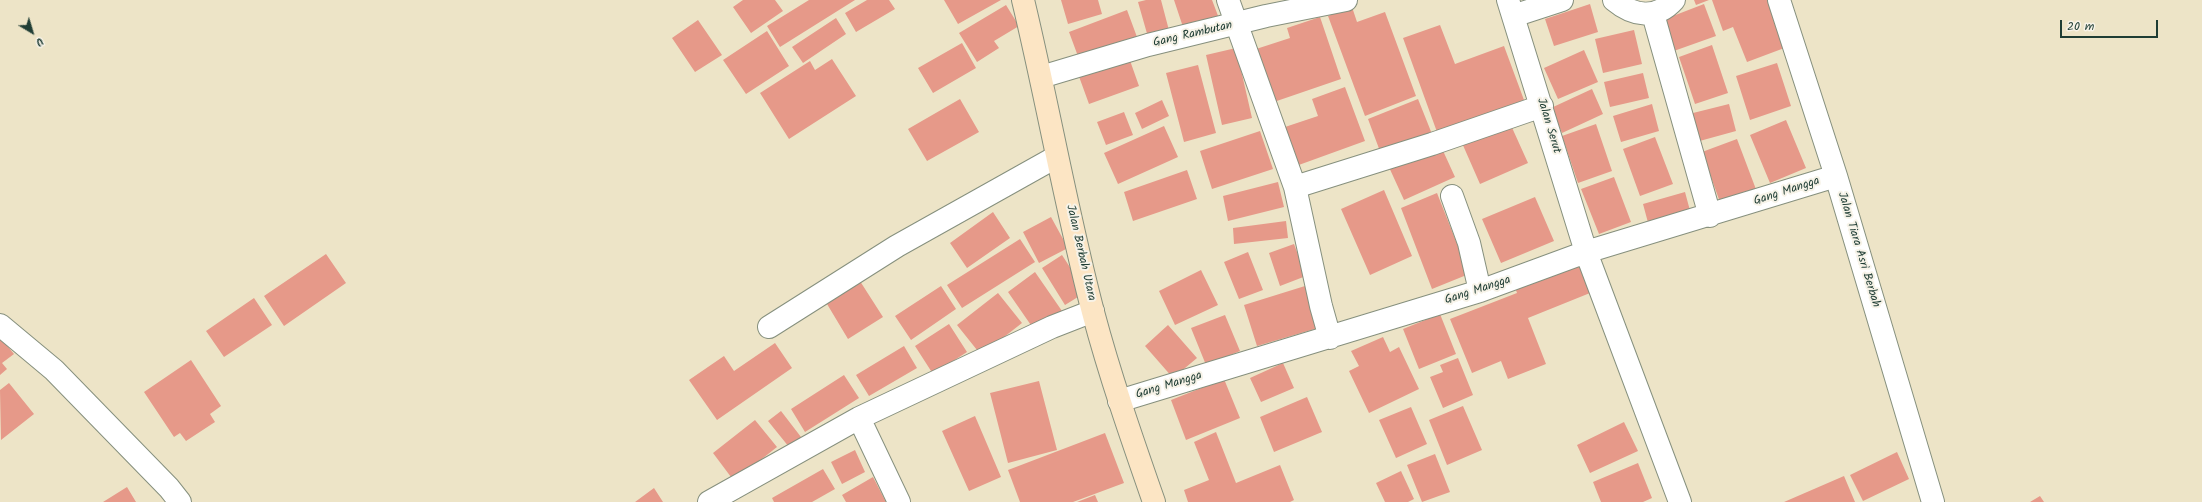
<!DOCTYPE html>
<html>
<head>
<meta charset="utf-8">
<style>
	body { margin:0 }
	#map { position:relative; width:2202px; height:502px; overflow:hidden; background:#ede4c7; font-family:Kalam,sans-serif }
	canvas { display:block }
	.north { position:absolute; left:12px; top:12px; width:40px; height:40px; -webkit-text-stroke:3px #f7f3e8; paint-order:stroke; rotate:142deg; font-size:11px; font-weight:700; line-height:16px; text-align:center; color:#1f3d34 }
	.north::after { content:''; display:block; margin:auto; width:14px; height:18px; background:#1f3d34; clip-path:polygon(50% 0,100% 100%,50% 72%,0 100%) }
	.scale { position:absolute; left:2060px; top:20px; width:98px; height:18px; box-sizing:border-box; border:2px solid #1f3d34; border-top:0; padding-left:5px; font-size:12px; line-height:14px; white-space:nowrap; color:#1f3d34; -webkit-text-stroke:3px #f7f3e8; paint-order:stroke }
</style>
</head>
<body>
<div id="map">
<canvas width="2202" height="502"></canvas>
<div class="north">U</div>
<div class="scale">20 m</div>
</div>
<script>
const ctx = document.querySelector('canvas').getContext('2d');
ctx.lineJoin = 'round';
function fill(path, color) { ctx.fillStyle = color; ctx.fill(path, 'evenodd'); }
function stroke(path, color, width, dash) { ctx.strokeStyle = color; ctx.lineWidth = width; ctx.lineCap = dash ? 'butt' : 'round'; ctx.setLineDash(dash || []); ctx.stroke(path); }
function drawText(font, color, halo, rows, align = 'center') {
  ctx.font = font + ' Kalam,sans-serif'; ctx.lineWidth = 4; ctx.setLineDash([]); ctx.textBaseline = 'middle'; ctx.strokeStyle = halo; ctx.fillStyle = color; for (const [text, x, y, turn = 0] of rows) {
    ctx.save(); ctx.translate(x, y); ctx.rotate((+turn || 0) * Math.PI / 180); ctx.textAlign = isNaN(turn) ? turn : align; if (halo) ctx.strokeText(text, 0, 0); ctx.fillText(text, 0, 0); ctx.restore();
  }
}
fill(new Path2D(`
	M743,0H775L783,11L751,33L733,7Z
	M809,0H855L780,47L767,26Z
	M867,0H889L895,9L856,32L845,13Z
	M944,0H1001L958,24Z
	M1061,0H1098L1102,14L1068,24Z
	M1146,0H1161L1171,38L1150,44L1138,2Z
	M1174,0H1212L1220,21L1185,33Z
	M1694,0H1709L1696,5Z
	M1712,0H1769L1787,47L1747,62L1733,27L1723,31Z
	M1590,4L1598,32L1554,46L1545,19Z
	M1704,4L1716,36L1671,52L1660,21Z
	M1006,5L1019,26L994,41L999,48L977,62L959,33Z
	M1352,7L1357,22L1385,12L1416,96L1365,116L1328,16Z
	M1127,10L1137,37L1079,59L1069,32Z
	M1320,17L1341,79L1268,104L1250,51L1290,38L1287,28Z
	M836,18L846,34L803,63L792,47Z
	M698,20L722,55L695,72L672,38Z
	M1440,25L1455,64L1504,46L1524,100L1437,132L1403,38Z
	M1634,30L1642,64L1603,73L1595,39Z
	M767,31L789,66L746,94L723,60Z
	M962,43L976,68L933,93L918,68Z
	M1712,45L1728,93L1695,104L1679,57Z
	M1236,48L1252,118L1222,125L1206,55Z
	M1584,50L1598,82L1558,99L1544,68Z
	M1127,52L1139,86L1089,104L1077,71Z
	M832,59L856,96L789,139L760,93L810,61L815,70Z
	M1777,63L1791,106L1750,120L1736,76Z
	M1198,65L1216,133L1184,142L1166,73Z
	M1643,73L1649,98L1610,107L1604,82Z
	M1345,87L1365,141L1296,166L1282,128L1318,116L1312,99Z
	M1592,89L1603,114L1562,133L1551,108Z
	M960,99L979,132L927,161L908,129Z
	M1418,99L1432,134L1381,154L1368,119Z
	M1162,100L1169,116L1142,129L1135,113Z
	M1652,104L1659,131L1621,142L1613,116Z
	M1729,104L1736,131L1696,142L1689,114Z
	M1124,112L1133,135L1106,145L1097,122Z
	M1786,120L1806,168L1770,183L1750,135Z
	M1509,121L1528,163L1480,184L1462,143Z
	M1596,124L1612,171L1578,183L1562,136Z
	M1164,126L1178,157L1118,184L1104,153Z
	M1260,131L1273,169L1212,189L1200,151Z
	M1655,137L1673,184L1640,196L1623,149Z
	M1737,139L1757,192L1721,205L1702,152Z
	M1439,142L1455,177L1404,200L1388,165Z
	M1187,170L1197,199L1133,221L1124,192Z
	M1614,177L1631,222L1599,234L1581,189Z
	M1278,182L1284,207L1228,221L1223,196Z
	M1384,190L1412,256L1370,275L1341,209Z
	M1685,192L1692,218L1650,230L1643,204Z
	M1437,193L1469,274L1432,289L1401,208Z
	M1535,197L1554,241L1501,263L1482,219Z
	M993,212L1010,238L967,268L950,243Z
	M1051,217L1068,248L1039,263L1023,232Z
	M1286,221L1288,238L1234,244L1233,228Z
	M1020,239L1035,262L962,308L947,285Z
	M1294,244L1306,276L1280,286L1269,253Z
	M1248,252L1263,290L1239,299L1224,262Z
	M326,254L346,283L284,326L264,296Z
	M1062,255L1086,292L1065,305L1042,268Z
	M1576,257L1590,293L1528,318L1546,364L1508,379L1501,361L1472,373L1450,319L1517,293L1513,282Z
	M1201,270L1218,305L1175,325L1159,291Z
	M1035,272L1062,311L1035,331L1008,292Z
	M858,278L883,317L848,339L824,299Z
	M941,286L956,309L911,340L895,316Z
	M1305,286L1318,328L1257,346L1244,305Z
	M998,293L1022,323L981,355L957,325Z
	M254,298L272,325L224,357L206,331Z
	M1440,314L1456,354L1419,369L1403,329Z
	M1225,315L1240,351L1206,365L1191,328Z
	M949,324L967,352L933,374L915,346Z
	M1168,325L1197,358L1173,378L1145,346Z
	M0,337L14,354L2,363L7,369L0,375Z
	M1383,337L1390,352L1399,347L1419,389L1369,413L1349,371L1359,366L1351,351Z
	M775,343L792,368L717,420L689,380L724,356L734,371Z
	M904,346L917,368L869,396L856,375Z
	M1458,358L1473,395L1443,408L1430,377L1443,372L1440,365Z
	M191,360L221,406L210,414L215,422L186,441L180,433L174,437L144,392Z
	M1283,363L1294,388L1261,402L1250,378Z
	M844,375L859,398L805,432L791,409Z
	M1224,379L1240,418L1186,440L1171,400Z
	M1039,381L1057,450L1008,463L990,393Z
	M9,383L34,414L1,440L0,390Z
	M1307,397L1322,432L1274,452L1260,417Z
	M1463,406L1482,450L1447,465L1429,420Z
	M1411,407L1427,444L1396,458L1379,420Z
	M781,411L801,437L789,447L768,421Z
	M975,416L1001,477L969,491L942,431Z
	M755,420L777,447L734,481L713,453Z
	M1624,422L1638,451L1590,473L1577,445Z
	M1216,432L1236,483L1280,465L1294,500L1290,502H1188L1184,490L1209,480L1194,442Z
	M1105,433L1124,483L1073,502H1020L1008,470Z
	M855,450L865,472L842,484L831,462Z
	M1897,452L1909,479L1863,501L1850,475Z
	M1435,454L1450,492L1422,502L1407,465Z
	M1638,463L1652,498L1643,502H1601L1593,482Z
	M823,469L835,489L812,502H774L772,498Z
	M1401,471L1414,499L1408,502H1385L1376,483Z
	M1844,476L1855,502H1784Z
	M873,477L886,502H846L842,495Z
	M127,487L136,502H103Z
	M654,488L663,502H635Z
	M1095,495L1098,502H1077Z
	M2040,496L2044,502H2030Z`), '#e69989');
const street = new Path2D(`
	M1228,0L1295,187L1321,306L1330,338
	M1508,0L1586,252L1680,502
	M1614,0C1633,16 1656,20 1674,0
	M1779,0L1836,176L1933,502
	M1653,14L1710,216
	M1513,16L1562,0
	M1041,77L1148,45L1266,16L1346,0
	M1295,187L1432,144L1542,106
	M1452,196L1469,243L1480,291
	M0,325L54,370L169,488L180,502
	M769,327L897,246L1056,157
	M1119,401L1480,291L1586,252L1836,176
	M859,418L899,502
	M709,502L859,418L1052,327L1093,311`);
const secondary = new Path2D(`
	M1023,0C1048,104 1066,209 1093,312C1110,376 1132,439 1154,502`);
stroke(street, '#86907e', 24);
stroke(secondary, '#86907e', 24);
stroke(street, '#fff', 22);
stroke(secondary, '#fce5c4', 22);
drawText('12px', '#1f3d34', '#f7f3e8', [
	["Gang Rambutan",1193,35,-13],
	["Jalan Serut",1548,126,73],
	["Gang Mangga",1787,192,-18],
	["Jalan Tiara Asri Berbah",1858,250,73],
	["Jalan Berbah Utara",1080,253,77],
	["Gang Mangga",1478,291,-18],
	["Gang Mangga",1169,386,-17]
]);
</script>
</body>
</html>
